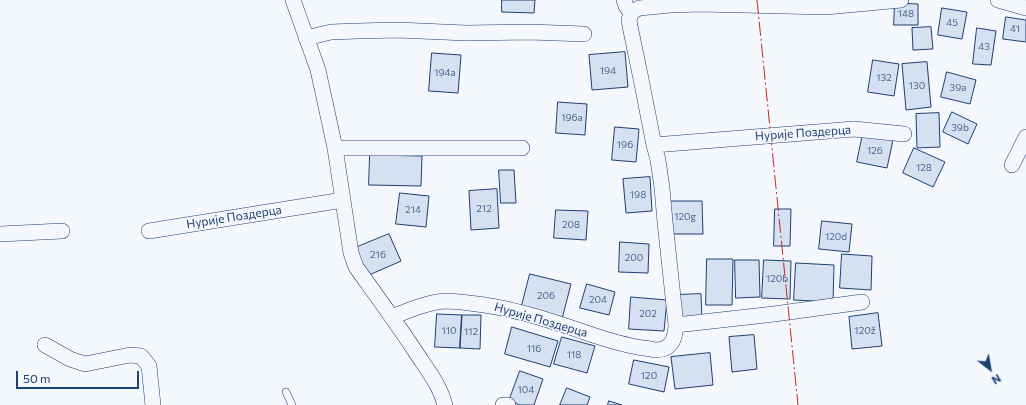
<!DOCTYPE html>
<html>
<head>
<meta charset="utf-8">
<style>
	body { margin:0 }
	#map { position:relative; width:1026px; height:405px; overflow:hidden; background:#f4f7fb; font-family:Commissioner,sans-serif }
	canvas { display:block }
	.north { position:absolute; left:970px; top:349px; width:40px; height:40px; -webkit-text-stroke:3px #f4f7fb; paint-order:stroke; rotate:149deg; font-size:11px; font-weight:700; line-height:16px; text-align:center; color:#1d3f73 }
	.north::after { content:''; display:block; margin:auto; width:14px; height:18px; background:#1d3f73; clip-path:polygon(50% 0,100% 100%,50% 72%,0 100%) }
	.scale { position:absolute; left:16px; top:371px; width:123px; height:18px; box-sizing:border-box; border:2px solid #1d3f73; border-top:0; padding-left:5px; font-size:12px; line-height:14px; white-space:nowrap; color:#1d3f73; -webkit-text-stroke:3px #f4f7fb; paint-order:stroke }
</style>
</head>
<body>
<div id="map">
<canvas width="1026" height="405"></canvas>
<div class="north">N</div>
<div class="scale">50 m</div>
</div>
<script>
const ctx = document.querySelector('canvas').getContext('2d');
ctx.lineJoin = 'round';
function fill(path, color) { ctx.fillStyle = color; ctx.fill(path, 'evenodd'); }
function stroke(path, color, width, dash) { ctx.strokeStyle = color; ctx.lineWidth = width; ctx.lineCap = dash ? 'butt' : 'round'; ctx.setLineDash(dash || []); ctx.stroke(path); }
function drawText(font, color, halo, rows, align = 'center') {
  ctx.font = font + ' Commissioner,sans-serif'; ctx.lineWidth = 3; ctx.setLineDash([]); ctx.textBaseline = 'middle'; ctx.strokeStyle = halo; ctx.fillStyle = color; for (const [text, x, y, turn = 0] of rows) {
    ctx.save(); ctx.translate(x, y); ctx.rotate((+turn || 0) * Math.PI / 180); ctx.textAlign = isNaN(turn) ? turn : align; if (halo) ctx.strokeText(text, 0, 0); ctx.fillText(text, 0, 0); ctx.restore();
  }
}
const building = new Path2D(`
	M502,0H535L534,13L502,12Z
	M895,3L918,4V25H894Z
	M942,8L967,12L962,39L938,35Z
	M1006,17L1026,20V42L1003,39Z
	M931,27L933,49L913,50L912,28Z
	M977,28L996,31L991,65L973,64Z
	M625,52L628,87L592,90L589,55Z
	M432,53L461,55L458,93L429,91Z
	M873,60L899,64L894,96L868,92Z
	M927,62L931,107L906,110L902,64Z
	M947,72L976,80L970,104L941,97Z
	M558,102L587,104L585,135L556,133Z
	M952,112L977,124L968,144L943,132Z
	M939,113L940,147L917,148L916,114Z
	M615,127L639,129L636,162L612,160Z
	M863,134L893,140L887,168L857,162Z
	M914,148L945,162L933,187L903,173Z
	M370,155L422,156L421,186L369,185Z
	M499,170H514L516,203H501Z
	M650,177L652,211L626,213L623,179Z
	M497,189L499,228L471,230L469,191Z
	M400,193L429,196L426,227L396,224Z
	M668,201H702L703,234H668Z
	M775,209H791L790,246H774Z
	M556,210L588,211L586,240L554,238Z
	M822,221L852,224L849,252L819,249Z
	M389,234L401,261L367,276L355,248Z
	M620,242L649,244L648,273L619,272Z
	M842,254L872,256L871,290L840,288Z
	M707,259H733L732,305H706Z
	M735,260H759L760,297L736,298Z
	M764,260L791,261L790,299L762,298Z
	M796,263L834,265L833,302L794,300Z
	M530,274L571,284L562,319L521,309Z
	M587,284L615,292L609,315L580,308Z
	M701,294L702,320L676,321L675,295Z
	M631,297L667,300L664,331L629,329Z
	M878,313L882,346L852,349L849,317Z
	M437,314L462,315L460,348L435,347Z
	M462,315H481L480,349L460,348Z
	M512,327L558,341L550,367L505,354Z
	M754,335L757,369L732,372L729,337Z
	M562,337L595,346L587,373L554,364Z
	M710,353L713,385L675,389L671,357Z
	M634,360L669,367L664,392L629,384Z
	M520,371L543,379L534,405H520L509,401Z
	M567,388L590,397L587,405H560Z
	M609,401L622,405H608Z`);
fill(building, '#d5e0f0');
stroke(building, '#1d3f73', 1);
const service = new Path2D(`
	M286,392L292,405`);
const minor = new Path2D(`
	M293,0L318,70L325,102L335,148L351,253L356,267C376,295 396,322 415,351C426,368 440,385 445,405
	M624,0L626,6L631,13
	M998,0L1026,8
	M306,38L331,32L358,31L398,30L466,33L530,32L584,34
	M654,145L854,129L904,134
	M335,148H522
	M1012,165L1026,137
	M149,231L343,200
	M0,234L62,231
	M392,317C409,310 426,303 444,301C452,301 461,302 469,303C509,307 546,319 584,332C604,339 623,345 643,348C647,348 651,349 655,350C672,350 675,339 676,325L665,222L662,188L658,160L654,145L641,79L630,26L629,20L631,13L639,8L671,5L700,4L826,7L901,0
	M676,325L774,314L862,302
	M45,345L70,359L85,364L130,355L141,356L149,366L153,405
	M503,405H508`);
stroke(service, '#1d3f73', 8);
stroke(minor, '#1d3f73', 16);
stroke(service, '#f4f7fb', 7);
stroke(minor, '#f4f7fb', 15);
stroke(new Path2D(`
	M757,0L798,405`), '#c62828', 1, [14, 3, 2, 3]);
drawText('10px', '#4b6792', null, [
	["148",906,14],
	["45",952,23],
	["41",1015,29],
	["43",984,47],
	["194",608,71],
	["194a",445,73],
	["132",884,78],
	["130",917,86],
	["39a",958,88],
	["196a",572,118],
	["39b",960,128],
	["196",625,145],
	["126",875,151],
	["128",924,168],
	["198",638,195],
	["212",484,209],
	["214",413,210],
	["120g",685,217],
	["208",571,225],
	["120d",836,237],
	["216",378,255],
	["200",634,258],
	["120b",777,279],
	["206",546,296],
	["204",598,300],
	["202",648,314],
	["110",449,331],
	["120ž",865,331],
	["112",471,332],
	["116",534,349],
	["118",574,355],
	["120",649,376],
	["104",526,390]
]);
drawText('12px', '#1d3f73', '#f4f7fb', [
	["Нурије Поздерца",803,133,-4],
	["Нурије Поздерца",234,217,-9],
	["Нурије Поздерца",541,320,16]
]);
</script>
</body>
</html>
